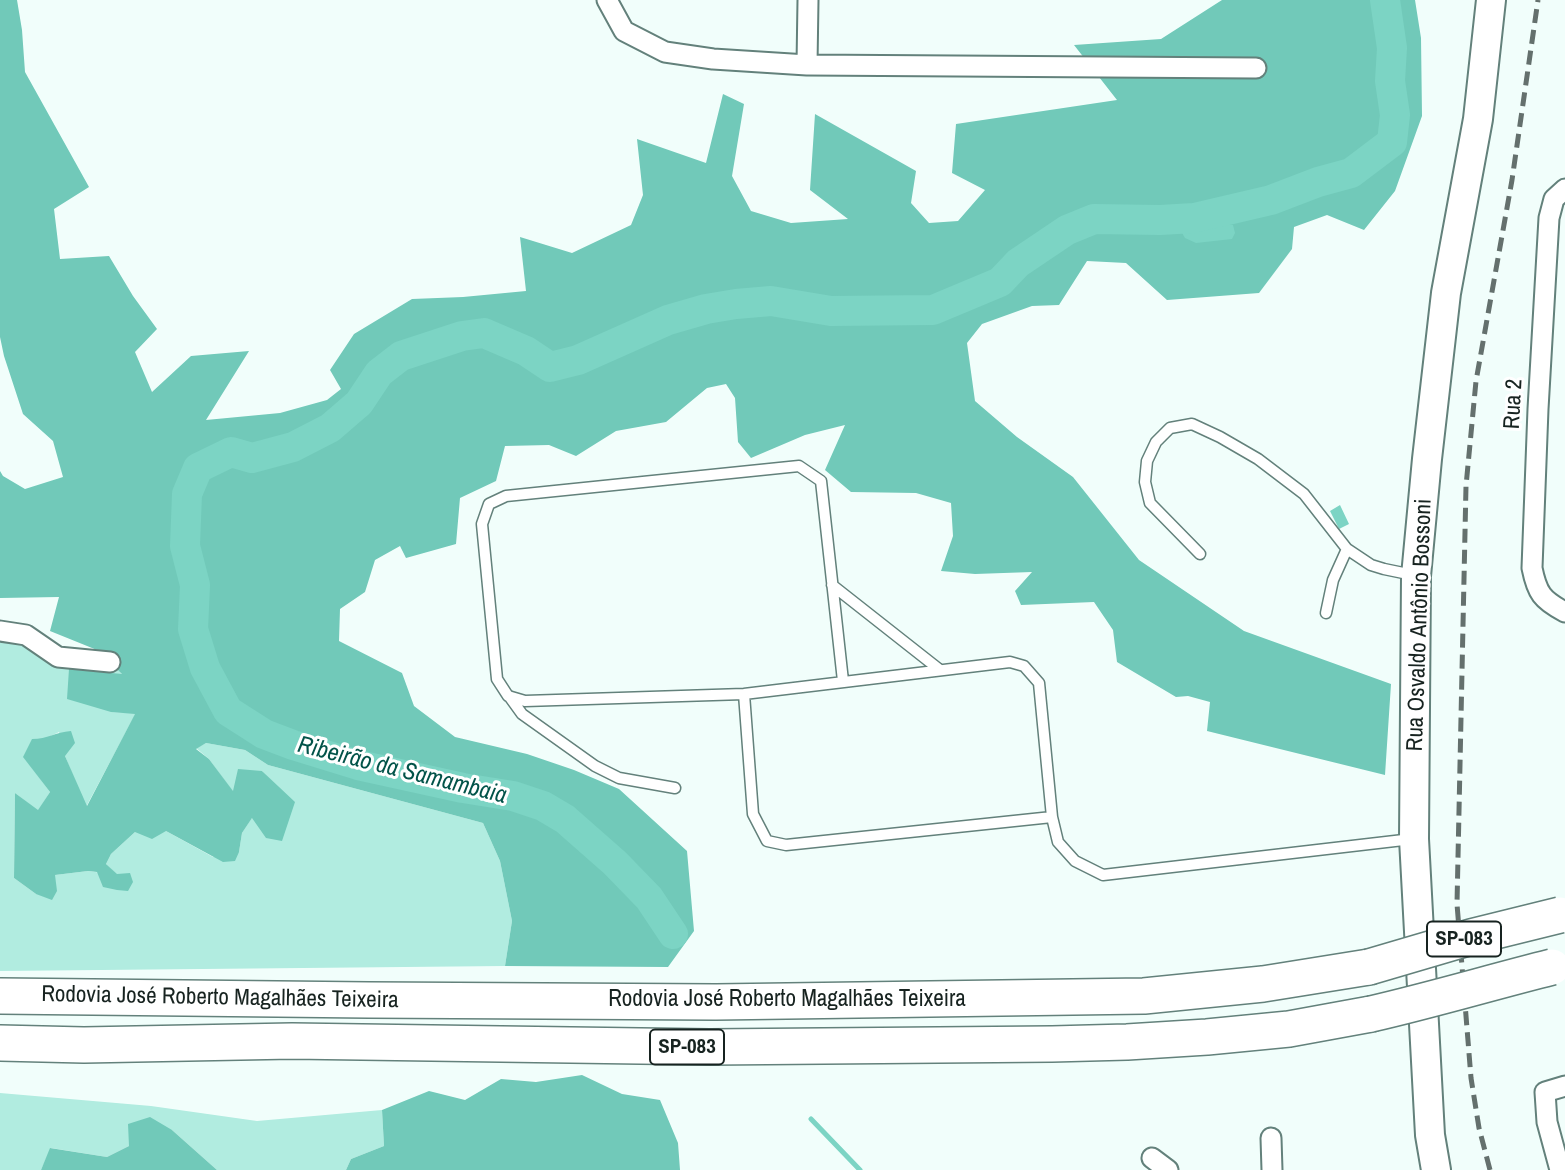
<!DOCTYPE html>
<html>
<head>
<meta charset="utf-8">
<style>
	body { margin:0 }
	canvas { display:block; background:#f1fefb }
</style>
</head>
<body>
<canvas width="1565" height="1170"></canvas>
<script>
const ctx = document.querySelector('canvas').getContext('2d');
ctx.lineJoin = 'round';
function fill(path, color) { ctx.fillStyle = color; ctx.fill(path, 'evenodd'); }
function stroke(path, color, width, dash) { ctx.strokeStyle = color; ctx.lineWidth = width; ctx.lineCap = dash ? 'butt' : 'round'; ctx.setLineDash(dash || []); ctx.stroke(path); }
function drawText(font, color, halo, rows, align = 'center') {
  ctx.font = font + ' "Archivo Narrow",sans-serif'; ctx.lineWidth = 6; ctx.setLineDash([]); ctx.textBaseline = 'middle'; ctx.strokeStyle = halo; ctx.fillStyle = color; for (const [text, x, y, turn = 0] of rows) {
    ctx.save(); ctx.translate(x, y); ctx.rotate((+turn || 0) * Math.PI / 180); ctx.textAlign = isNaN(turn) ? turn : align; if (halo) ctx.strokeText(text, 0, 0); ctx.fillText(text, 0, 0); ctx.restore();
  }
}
fill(new Path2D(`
	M0,631L58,657L110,662L123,675L111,712L136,713L86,807L65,756L59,732L45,739L24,757L50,792L38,811L15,793L14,878L36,894L55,875L88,871L117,875L106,864L111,854L135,832L166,831L213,857L239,852L242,833L274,784L262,771L233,792L209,759L196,748L206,743L245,750L268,765L483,823L500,861L512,921L505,966L0,971Z
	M0,1093L151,1106L257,1121L382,1110L384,1146L351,1159L346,1170H217L172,1130L129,1146L107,1157L51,1148L41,1170H0Z`), '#b1ece0');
fill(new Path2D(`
	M0,0H17L22,30L25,72L89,187L54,209L60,259L109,256L133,296L157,329L135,352L152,392L191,356L249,351L206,420L280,413L327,400L341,389L330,370L354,334L412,299L463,297L526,291L520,237L572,253L631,225L643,195L637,139L706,163L723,94L744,104L732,176L751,211L791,223L848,219L810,190L815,114L916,171L911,203L929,223L958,221L985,190L952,173L956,124L1117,100L1074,45L1161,39L1222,0H1415L1421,38L1422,116L1395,191L1364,230L1327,215L1294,227L1292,249L1259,293L1167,300L1126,263L1087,261L1059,305L1032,306L982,324L967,343L975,401L1017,437L1073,477L1139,560L1244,631L1391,684L1385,775L1207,731L1210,702L1188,696L1176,697L1117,662L1113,630L1094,602L1021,605L1015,591L1032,572L975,574L941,571L953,536L951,503L916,493L851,492L825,470L845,425L805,435L751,458L738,442L735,398L726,384L707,388L666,422L616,431L576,456L549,445L505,446L496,481L460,498L456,544L406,558L400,546L375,560L365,592L340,609L339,641L402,673L414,706L455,737L527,754L574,770L619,789L687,851L694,931L668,967L505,966L512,921L500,861L483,823L268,765L245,750L206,743L196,749L209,759L233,791L238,769L262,771L295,802L282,841L266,838L252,818L242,833L239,852L235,861L223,862L166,831L152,839L135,832L111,854L106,864L117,874L130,873L133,882L128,891L117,890L103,887L97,872L88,871L55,875L57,891L52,900L36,894L14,878L15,793L38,810L50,792L23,757L32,739C48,739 55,732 71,731L75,743L65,756L87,806L135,714L111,712L67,699L69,669L122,674L97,650L50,631L59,597L0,598V471L3,476L25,489L63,477L53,441L23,414L4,356L0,337Z
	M582,1075L622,1094L660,1100L678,1143L680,1170H346L351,1159L384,1146L382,1110L429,1091L465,1100L501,1079L536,1082Z
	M150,1117L172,1130L217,1170H41L50,1148L107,1157L129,1146L128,1124Z`), '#71c9b9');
fill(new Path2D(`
	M1206,223L1233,225L1235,233L1232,239L1196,243L1185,238L1178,226Z
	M1340,505L1349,524L1339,529L1330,511Z`), '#7cd4c4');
stroke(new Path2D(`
	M811,1119L860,1170`), '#7cd4c4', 5);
stroke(new Path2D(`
	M673,934L649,898L615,863L565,819L543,806L513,796L463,788L358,765L293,745L264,734L228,711L205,668L193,629L195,585L185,546L187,494L198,468L231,452L252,458L293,447L330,428L359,403L379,373L401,356L462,336L484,333L526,351L550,367L578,360L668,320L706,309L736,304L771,301L831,311L933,310L1000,282L1018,263L1067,230L1094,219L1160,220L1194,218L1271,200L1318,182L1351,173L1392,142L1395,115L1390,81L1392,48L1385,0`), '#7cd4c4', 30);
const lane = new Path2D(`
	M1200,554L1150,503L1145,482L1147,461L1156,442L1170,428L1192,424L1220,437L1258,459L1304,494L1347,549L1371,565L1384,569L1413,575
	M832,585L940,670
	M1326,613L1333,580L1347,549
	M843,681L821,481L799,466L506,496L489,504L482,524L497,679L508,696L525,701L744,694L1010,662L1024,666L1039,683L1052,817L1058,842L1075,861L1103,875L1412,839
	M744,694L753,814L767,841L786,845L1052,817
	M509,696L522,714L595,766L619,778L675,788`);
const street = new Path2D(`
	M607,0L624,31L665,52L713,59L807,65L1256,68
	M807,65L808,0
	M1565,189L1554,199L1549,218L1538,409L1532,568C1537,593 1542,600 1565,612
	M0,631L26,635L58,657L110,662
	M1271,1138L1272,1170
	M1152,1158L1168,1170
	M1560,1170L1547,1122L1545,1092L1565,1086`);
const secondary = new Path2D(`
	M1436,1170L1430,1135L1414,839L1416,576L1427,459L1446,293L1478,119L1491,0`);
const highway = new Path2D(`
	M0,996L369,1000L716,1002L1144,996L1263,984L1369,967
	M0,1043L84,1045L292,1041L710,1047L1052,1044L1127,1042L1207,1037L1289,1029L1371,1014`);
stroke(lane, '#63817b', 13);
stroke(street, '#63817b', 23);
stroke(secondary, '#63817b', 32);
stroke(highway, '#63817b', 38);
stroke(lane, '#fff', 10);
stroke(street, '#fff', 19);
stroke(secondary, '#fff', 28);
stroke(highway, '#fff', 35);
stroke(new Path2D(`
	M1490,1170L1479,1128L1471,1078L1457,904L1466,486L1476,381L1512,180L1538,0`), '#64706d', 5, [14, 7]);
const highwayBridge = new Path2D(`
	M1369,967L1471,937L1560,915
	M1371,1014C1432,1000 1492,982 1552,967`);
stroke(highwayBridge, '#63817b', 38, []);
stroke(highwayBridge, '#fff', 35);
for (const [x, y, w] of [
	[1464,939,74],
	[687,1047,74]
]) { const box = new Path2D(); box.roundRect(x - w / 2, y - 17.5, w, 35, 5); ctx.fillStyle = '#fff'; ctx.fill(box); stroke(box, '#172320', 2); }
drawText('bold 21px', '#172320', null, [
	["SP-083",1464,939],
	["SP-083",687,1047]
]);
drawText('23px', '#172320', '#fff', [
	["Rua 2",1514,404,-87],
	["Rua Osvaldo Antônio Bossoni",1420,625,-88],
	["Rodovia José Roberto Magalhães Teixeira",220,998,1],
	["Rodovia José Roberto Magalhães Teixeira",787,1000]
]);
drawText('italic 24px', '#025349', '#fff', [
	["Ribeirão da Samambaia",402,771,14]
]);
</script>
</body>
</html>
